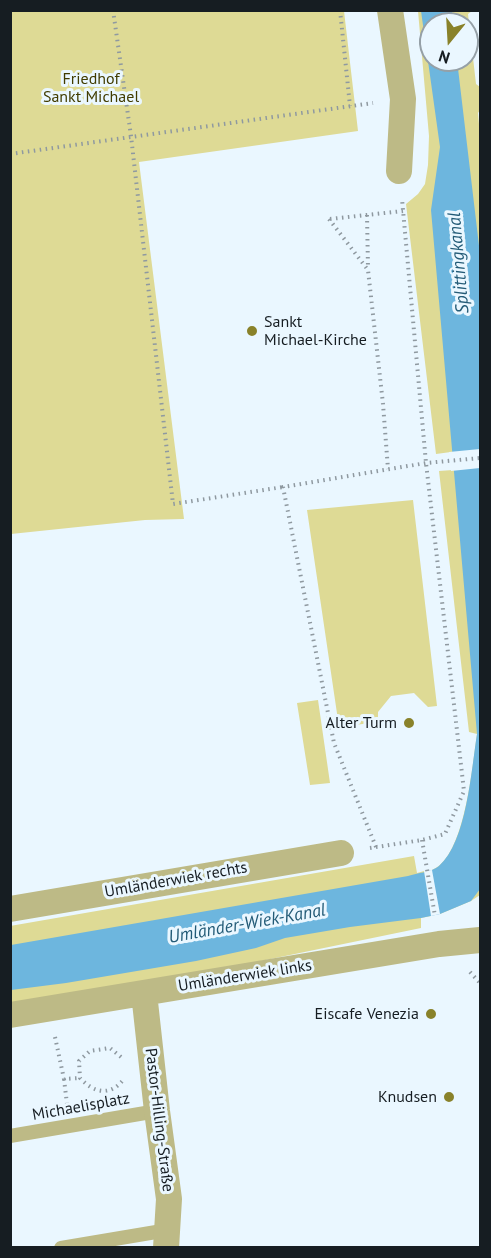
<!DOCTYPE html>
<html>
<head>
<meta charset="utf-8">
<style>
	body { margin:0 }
	#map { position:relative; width:491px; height:1258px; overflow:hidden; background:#eaf7ff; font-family:"PT Sans",sans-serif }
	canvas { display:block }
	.frame { position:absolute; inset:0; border:12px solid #161d22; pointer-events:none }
	.north { position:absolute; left:419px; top:12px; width:60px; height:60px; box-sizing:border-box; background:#eaf7ff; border:2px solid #95a0a7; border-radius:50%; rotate:198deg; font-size:16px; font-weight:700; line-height:24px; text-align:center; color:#161d22 }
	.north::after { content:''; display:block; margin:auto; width:21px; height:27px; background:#89822a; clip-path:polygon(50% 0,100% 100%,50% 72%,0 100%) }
</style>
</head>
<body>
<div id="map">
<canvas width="491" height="1258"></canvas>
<div class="frame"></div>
<div class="north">N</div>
</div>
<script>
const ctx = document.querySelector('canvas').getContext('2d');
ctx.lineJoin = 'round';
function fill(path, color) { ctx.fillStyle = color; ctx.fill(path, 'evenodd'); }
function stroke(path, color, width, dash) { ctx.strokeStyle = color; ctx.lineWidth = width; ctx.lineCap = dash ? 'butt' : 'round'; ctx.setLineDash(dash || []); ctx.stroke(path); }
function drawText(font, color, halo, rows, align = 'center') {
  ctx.font = font + ' "PT Sans",sans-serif'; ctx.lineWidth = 6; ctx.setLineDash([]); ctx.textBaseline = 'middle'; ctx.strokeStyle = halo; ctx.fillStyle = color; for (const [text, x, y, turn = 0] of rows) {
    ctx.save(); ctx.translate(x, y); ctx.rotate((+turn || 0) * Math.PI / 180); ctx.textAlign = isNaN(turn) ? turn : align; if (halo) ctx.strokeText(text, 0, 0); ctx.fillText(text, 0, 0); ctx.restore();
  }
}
fill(new Path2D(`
	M11,10L344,11L358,131L139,162L184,519L145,520L11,534Z
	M418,11H472L468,14L476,84L480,87V110L478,113L480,135V895L471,901L440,914L432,870C465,857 472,767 477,734L469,732L439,471L453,470L451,452L436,454L406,204L418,194L425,184L428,165L429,136ZM431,24H467V60H431Z
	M413,500L437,706L428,707L414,693L391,696L378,712V722L339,727L307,510Z
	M318,700L330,783L310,785L297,703Z
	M414,856L417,873L424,871L431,916L421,918V928L256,962L11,1004L10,926Z`), '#deda95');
fill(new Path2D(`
	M421,11H452L453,24H431V60H457L480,254V889L471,901L440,914L421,918L350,927L285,938L256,948L196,961L66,983L11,990V945L408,876C417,873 432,872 439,866C467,841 471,771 477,734L431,210L440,147Z`), '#6db6de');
fill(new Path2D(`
	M480,449V468L451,471L449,452Z
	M432,870L440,914L431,916L424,871Z`), '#eaf7ff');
stroke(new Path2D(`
	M113,10L131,136L173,504L283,487
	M340,10L350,106
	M10,154L373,103
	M367,215L368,268
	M329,219L368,270L383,404L388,469
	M330,219L403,211
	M422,840L435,916
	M376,847L334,743L283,487L426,463L480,458
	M370,848L422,840L445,834L464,791L426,463L402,199
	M470,972L480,983
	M55,1037L64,1079L80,1078
	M121,1057L110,1048L90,1051L79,1061L80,1078C94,1093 110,1097 124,1079
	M64,1079L67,1104`), '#8f99a0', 4, [1.5, 4.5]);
stroke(new Path2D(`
	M10,1136L157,1111
	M61,1248L168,1230`), '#bdba86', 14);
stroke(new Path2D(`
	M390,10L403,99L399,171
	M10,909L341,853
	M144,993L157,1111L169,1199L166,1248
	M10,1015L439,944L480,940`), '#bdba86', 26);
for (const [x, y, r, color] of [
	[252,331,6,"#89822a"],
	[409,723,6,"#89822a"],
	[431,1014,6,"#89822a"],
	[449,1097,6,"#89822a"]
]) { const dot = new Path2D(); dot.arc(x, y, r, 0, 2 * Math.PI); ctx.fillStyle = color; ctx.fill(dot); stroke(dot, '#eaf7ff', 2); }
drawText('16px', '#413c00', '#eaf7ff', [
	["Friedhof",91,79],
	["Sankt Michael",91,97]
]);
drawText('16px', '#161d22', '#eaf7ff', [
	["Sankt",264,322,"left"],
	["Michael-Kirche",264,340,"left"],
	["Alter Turm",397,723],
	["Eiscafe Venezia",419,1014],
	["Knudsen",437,1097]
], 'right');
drawText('16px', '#161d22', '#eaf7ff', [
	["Umländerwiek rechts",176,880,-10],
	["Umländerwiek links",245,976,-9],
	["Michaelisplatz",81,1107,-10],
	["Pastor-Hilling-Straße",159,1120,83]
]);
drawText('italic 18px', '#235b77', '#eaf7ff', [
	["Splittingkanal",459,263,-95],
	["Umländer-Wiek-Kanal",247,924,-10]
]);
</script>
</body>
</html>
